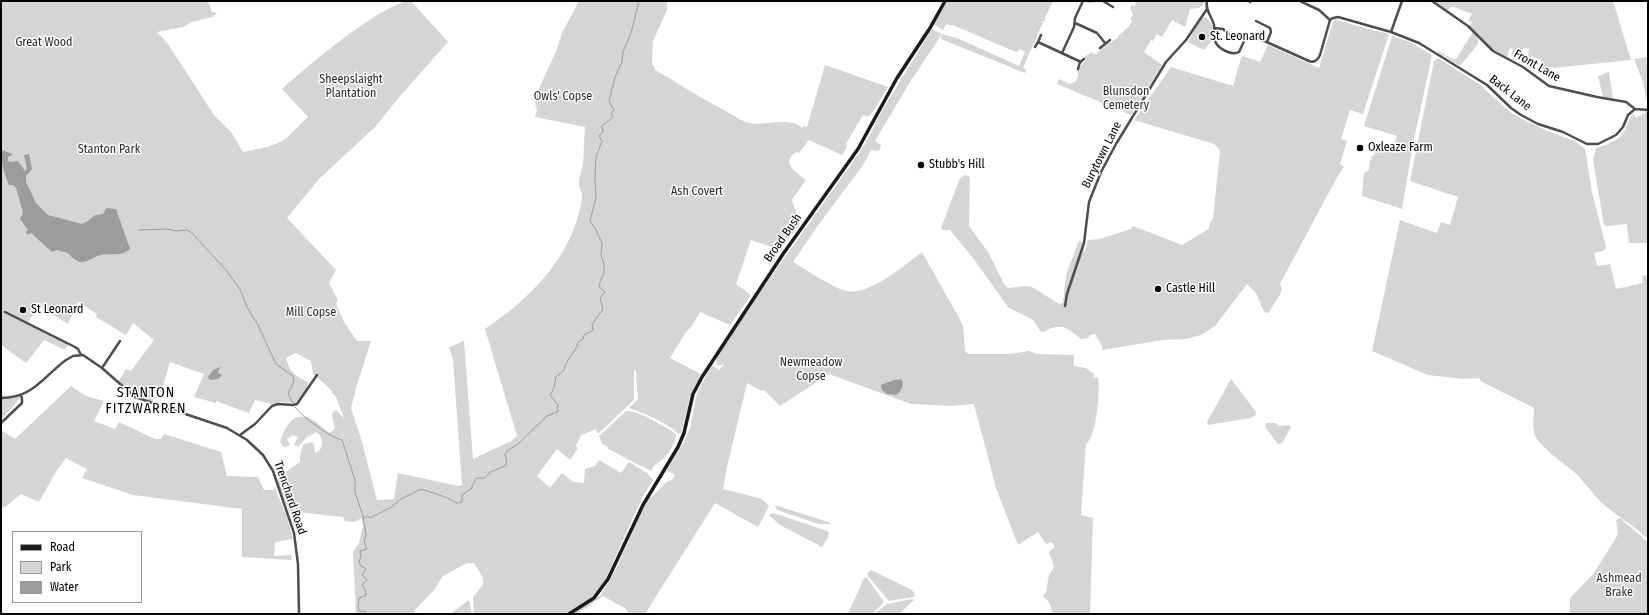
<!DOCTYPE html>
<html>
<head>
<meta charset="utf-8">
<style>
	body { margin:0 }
	#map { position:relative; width:1649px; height:615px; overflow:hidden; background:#fff; font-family:"Fira Sans Condensed",sans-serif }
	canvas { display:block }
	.frame { position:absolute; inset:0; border:2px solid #000; pointer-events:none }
	.legend { position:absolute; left:12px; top:531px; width:130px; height:72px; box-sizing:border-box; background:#fff; border:1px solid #999; margin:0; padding:5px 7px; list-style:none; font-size:12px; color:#000 }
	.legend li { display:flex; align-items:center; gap:8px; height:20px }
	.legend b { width:20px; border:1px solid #999 }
</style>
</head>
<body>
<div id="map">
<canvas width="1649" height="615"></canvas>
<div class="frame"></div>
<ul class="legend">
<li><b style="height:5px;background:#1b1b1b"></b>Road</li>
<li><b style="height:11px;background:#d5d5d5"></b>Park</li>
<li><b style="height:11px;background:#9c9c9c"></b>Water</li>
</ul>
</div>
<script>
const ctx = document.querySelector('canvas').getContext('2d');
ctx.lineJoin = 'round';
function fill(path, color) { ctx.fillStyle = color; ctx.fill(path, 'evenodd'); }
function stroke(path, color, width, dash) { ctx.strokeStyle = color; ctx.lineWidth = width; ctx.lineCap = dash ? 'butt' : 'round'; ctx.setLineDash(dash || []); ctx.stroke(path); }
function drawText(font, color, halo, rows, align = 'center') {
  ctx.font = font + ' "Fira Sans Condensed",sans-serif'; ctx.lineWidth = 3; ctx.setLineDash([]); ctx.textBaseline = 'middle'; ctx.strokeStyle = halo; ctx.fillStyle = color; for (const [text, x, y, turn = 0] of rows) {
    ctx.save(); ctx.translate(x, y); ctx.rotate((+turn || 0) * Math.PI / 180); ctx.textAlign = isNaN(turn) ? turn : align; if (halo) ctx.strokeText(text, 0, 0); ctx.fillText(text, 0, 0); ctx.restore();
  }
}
fill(new Path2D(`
	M1,1H208L212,12L217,13L212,17L192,22L183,27L157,32L168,44L214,115L231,132L243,152C257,149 274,147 285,139C293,133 300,124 308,117L282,89C304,69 384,1 411,1L448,42L401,95L375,127L319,179L287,218L336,270L329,283L338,300L336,304L344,322L357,341H371L356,388L351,408L362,442L377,500L394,499L398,473L458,486L462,485L453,360L449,347L464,341L473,459L511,441L517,436L485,329C531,298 573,256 582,199C583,192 579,190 579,184C579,177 582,170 583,163C584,151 584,139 585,127L535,117L537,110L534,100L557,49L562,33L579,1H667V10L653,41L652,64L655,68V70C678,83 700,98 724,110C731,114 738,119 746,122C762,128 790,115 802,128L804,126L807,127L825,65L888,87L875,109L868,117L863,115L847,142L846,149L842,155L809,140L799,153L796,152C780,163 796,172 806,180L792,200L800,224L780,250L751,240L736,284L751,295L730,325L700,312L692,326L686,332L670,358L701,374L690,397L681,433L678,434C670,424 641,412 629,408L638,399L636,371L634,370V400L598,434L596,429L581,435L576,446L578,448L570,460L557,449L537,476L550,488L562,473L573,482L584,483L585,469L595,466L599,460L621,473L629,462L647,473L653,480L642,498L606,578L600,589L593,597L567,614H474L473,597L483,585V578L474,563H467L443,576L434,590L415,610L414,614H356L353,552L359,543L363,526L362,518L354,522L345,521L343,517L289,511L278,484V477L300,462V455L303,445L311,442L314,444L315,453L319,451C324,445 323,436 316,432L306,438L298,447L294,445L298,437L293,435L287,439L290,445L286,447L283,446L280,442C285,427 294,409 313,420C319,424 324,429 330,433L335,428L332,417L333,412L336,410L344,418L336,397L328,387L313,374L311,361L296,353L286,358C290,372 295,376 308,382C308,391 301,399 295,403L280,402L272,404L255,400L249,413L216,401V403L194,397L204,374L170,362L161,392H154L152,402L130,392L119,381L126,369L131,371L154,340L133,323L126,335L96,317L97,314L78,302L68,324L40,306L27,323L68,344L65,350L44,340L26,363L1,345Z
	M946,1H1053L1045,18L1047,21L1044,20L1023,68L1026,69L1025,73L941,39L942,34L957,38L1019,66L1025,52L1021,49L1016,52L955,26L946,24L943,30L933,24Z
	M1134,1H1203L1204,4L1199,8L1190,9L1185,27L1172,20L1162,37L1157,34L1153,41L1151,40L1144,52L1162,65L1131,115L1057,84L1059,79L1069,84L1075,82L1078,77V70L1086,60L1084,57L1092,52L1093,54H1096L1107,44L1118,38V36C1123,31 1131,27 1132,20L1130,19L1133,15L1130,8L1131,5L1135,6L1136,2Z
	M1435,1H1613L1631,60L1553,68V67H1545V69H1542L1541,60L1531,56L1530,62L1527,61L1529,48H1523L1522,51L1515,52L1513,55L1511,54L1513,49L1510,48L1507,57L1492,49L1469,26L1472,22L1468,20L1472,14L1454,7H1451L1448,11Z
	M1201,17L1207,18L1212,25L1213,40L1204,50L1188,42Z
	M1334,19L1364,28L1389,34L1363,114L1350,110L1341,139L1347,141L1340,164L1344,167L1336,179L1280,284L1282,288L1280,295L1268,313L1264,312L1256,293L1247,284L1215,326L1201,335L1186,339L1163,340L1102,350V346L1095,334L1090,335L1088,338L1081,339C1067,327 1061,322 1043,332H1041L1033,320L1008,307L973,258L950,230H942L941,228L960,178L965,175L970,177L969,226L988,252L1004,284L1008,288L1026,286L1032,287L1059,304L1063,303L1066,275L1078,243L1080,241L1083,243L1084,254L1088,240L1100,239L1131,229L1133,226L1182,245L1209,229L1210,222L1213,219L1220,151L1218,147L1214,144L1134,120L1171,67L1233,86L1241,58L1243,56L1260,62L1268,45L1319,68Z
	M932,29L942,34L910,82L875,141L881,145L879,151L871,150L863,165L819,224L793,262C807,270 832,288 847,291C869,296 905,265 922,252L958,316L963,326L965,351L968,354H1010L1029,351L1037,354L1074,355V366L1086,368L1094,374V378L1098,377C1100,392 1097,435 1086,444L1081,515L1093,518L1090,614H1053L1049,602L1043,596L1046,592L1049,575L1054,567L1049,552L1055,547L1052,542L1046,544L1038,532L1018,545L996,488L974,404L952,406L911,404L829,374L780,406L764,390L762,391L747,383L727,467L723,489L762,499L769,506L758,527L715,503L645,614H628L626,609L603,596L577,614H572L601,595L617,567L640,515L649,499L668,481L672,480L675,475L667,470L685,440L690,428L697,393L712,365L719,370L724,364L719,366L716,363L717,357L761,291L864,146L883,109Z
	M1473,32L1478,38V44L1460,66L1437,52L1438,51L1453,59H1456Z
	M1392,36L1410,42L1432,55L1413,144L1402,209L1362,196L1364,173L1369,170L1370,160H1372L1371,156H1373L1379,144L1393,148L1397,136L1364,126Z
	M1648,57V107L1643,82L1634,59Z
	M1438,58L1479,84L1512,114L1547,131L1575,141L1585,149L1592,192L1606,247L1605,250L1594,253L1597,266L1610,264L1616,289L1643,283L1642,276L1648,275V539C1634,526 1617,516 1602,503C1592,493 1584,481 1573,471C1563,463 1539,446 1535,435C1532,427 1534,417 1534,408L1482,382L1479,378L1462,379L1428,375L1372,351L1400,220L1437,233L1441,222L1450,225L1458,197L1410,181L1434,61Z
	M1609,72L1613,98L1603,97L1598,76Z
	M1646,112H1648V249L1647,243H1629L1627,224L1607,226L1604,225L1593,160L1596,148C1606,145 1618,141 1624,132C1627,126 1629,119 1633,114L1636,118Z
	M1231,379L1256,412V415L1251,418L1208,425L1207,422Z
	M71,386L86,396L104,401L94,421L115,429L119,422L155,439H161L164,434L221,452L227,476L258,477L264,490H273L275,488L286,515L293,539L275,542L274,556L291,555L292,560L242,557V509L133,495L82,478L87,469L66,458L57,470L39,502L21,494L4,508L1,505V430L15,439Z
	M20,394L21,397L1,420V396Z
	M626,411C638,410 661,425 672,431L676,435C675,442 670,453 664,458C658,463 654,464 651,471L608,449V447L602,444L599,436Z
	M1266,423H1275L1280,426L1289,425L1291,427L1282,443L1278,444L1265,427Z
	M775,505L831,523L830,524H819L777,510Z
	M773,513L827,531L829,533L828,538L822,547L780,525L769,515Z
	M1620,518L1648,542V614H1570V601L1571,597L1593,574L1616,538L1618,533L1616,520Z
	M871,570L912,590L915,595L914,597L889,601L867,575L868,572Z
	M864,578H867L884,602L872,614H848Z
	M912,599L914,600L899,614H874L887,604Z
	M469,600L472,614H452L453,612Z`), '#d5d5d5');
fill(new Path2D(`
	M1,150L13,154L8,157V160L9,162L18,161L25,171L27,169L24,155L29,154L32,169L26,176V182L36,203L48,215L82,224L88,221L95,215L103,214L106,208L116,209L130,249C121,257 112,253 101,255C94,256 88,263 80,262C76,261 70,256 68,253L57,250L52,252L31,233L27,235L26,232L28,230L20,219L23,213L16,188L13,185H9C4,173 1,162 1,150Z
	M220,367L218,373L222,375L218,379L210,380L208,377L213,370Z
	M901,379L903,382C902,388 901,392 896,395L887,394L882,390L881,385L894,380Z`), '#9c9c9c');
stroke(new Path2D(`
	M139,230L167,229L176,231L187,230L192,233L226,270L240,289L247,307L258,325L276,364L293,376L294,381L288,394L293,403
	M295,407C301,416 331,438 342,440L343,443L355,480V492L363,516L366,535L364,542L367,549L360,551L361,557L359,561L360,565L366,569L362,575L367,580L362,584L366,592L365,596L359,598L358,608L359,611H365L367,614
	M363,519L368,516L370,518L390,508L401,499L421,489C432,493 446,496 456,503L462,502V495L471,489L476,478H485L490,472L505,466L507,462L505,455L507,451L519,443L547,416L557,412L558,405L550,395L554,388L556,377L564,370C565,360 576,353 578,342L583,339L584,335L593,330L592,324L603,309L600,298L605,292L599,287L600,282L604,273V264L601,255L602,243L595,228L590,221L596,197L595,179L596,157L602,141L599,136L603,132L602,126L613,117L611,113L614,110L609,101L615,77L622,62L623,52L631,33L639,1`), '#9c9c9c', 1);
stroke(new Path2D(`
	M1088,1H1094
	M1103,1L1113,7
	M1207,1C1205,11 1212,16 1214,25C1215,30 1213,36 1215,41C1218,49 1232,56 1239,52L1246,37L1251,35L1309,61C1314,63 1318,60 1320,55L1330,20
	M1300,1L1319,10L1330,20
	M1432,1L1468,26L1493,51L1523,67L1549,86L1597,97L1626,102L1635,109
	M1250,2L1251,1
	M1330,20L1333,18L1338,17L1391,32L1419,43L1487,85L1511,108L1521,115L1538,124L1563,132L1587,144H1598L1616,135L1623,127L1628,115L1635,109
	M1256,21L1270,28L1271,32L1267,42
	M1075,23L1097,33L1105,43
	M1214,28L1223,29L1232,37
	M1391,32L1402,1
	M1038,42L1041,35
	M1035,47L1038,42L1081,62
	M1100,48L1110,40
	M1062,53L1074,27L1075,18L1083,1
	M1078,69L1080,62L1084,59
	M1635,109L1648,110
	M1065,306L1067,294L1084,243L1089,202L1101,172L1116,144L1166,62L1186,40L1207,9
	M5,312L75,347L78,349L81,355
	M102,368L120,341
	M1,398C33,398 43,377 66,360L73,356L83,355L102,368L135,397L227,428L247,440L263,455L273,471L294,533L298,564L299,614
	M1,423L22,403V399L21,395
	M240,435L255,424L272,406L278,404L293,405L297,404L317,375`), '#4e4e4e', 2.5);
stroke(new Path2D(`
	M569,614L594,598L608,579L643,505L678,447L684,433L693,394L702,377L783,254L858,149L897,78L930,28L945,1`), '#1b1b1b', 3.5);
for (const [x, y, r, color] of [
	[1202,37,4,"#000"],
	[1360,148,4,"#000"],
	[921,165,4,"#000"],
	[1158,289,4,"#000"],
	[23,310,4,"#000"]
]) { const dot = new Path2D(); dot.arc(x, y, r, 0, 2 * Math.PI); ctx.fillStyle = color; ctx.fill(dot); stroke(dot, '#fff', 1.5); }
drawText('12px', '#000', '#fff', [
	["St. Leonard",1210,37],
	["Oxleaze Farm",1368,148],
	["Stubb's Hill",929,165],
	["Castle Hill",1166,289],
	["St Leonard",31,310]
], 'left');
drawText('12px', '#2c2c2c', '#fff', [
	["Great Wood",44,43],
	["Sheepslaight",351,80],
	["Plantation",351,94],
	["Blunsdon",1126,92],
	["Cemetery",1126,106],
	["Owls' Copse",563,97],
	["Stanton Park",109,150],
	["Ash Covert",697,192],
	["Mill Copse",311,313],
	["Newmeadow",811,363],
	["Copse",811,377],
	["Ashmead",1619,579],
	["Brake",1619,593]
]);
drawText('12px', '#000', '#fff', [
	["Front Lane",1537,66,30],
	["Back Lane",1510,93,38],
	["Burytown Lane",1102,155,-63],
	["Broad Bush",783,238,-55],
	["Trenchard Road",290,498,71]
]);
ctx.letterSpacing = '1px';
drawText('14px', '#000', '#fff', [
	["STANTON",146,393],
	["FITZWARREN",146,409]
]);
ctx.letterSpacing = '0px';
</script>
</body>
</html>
